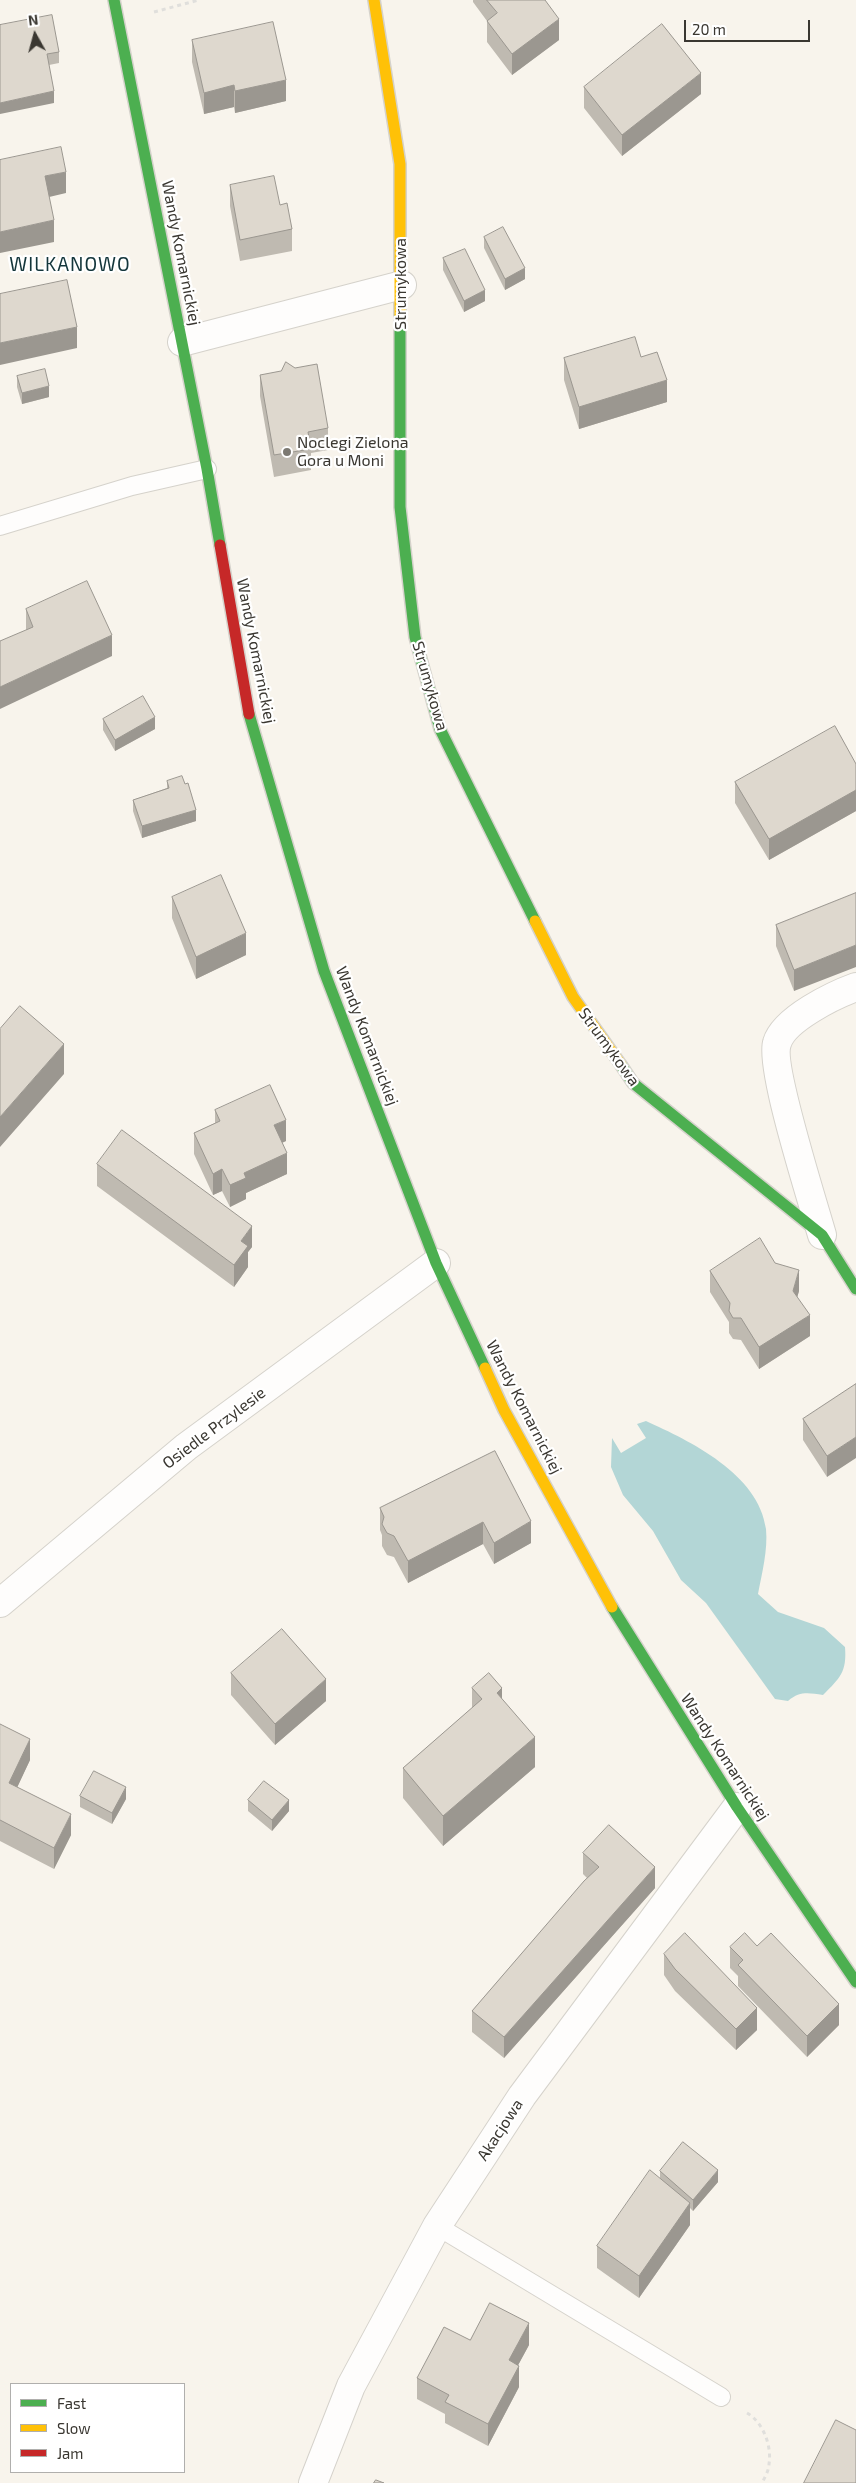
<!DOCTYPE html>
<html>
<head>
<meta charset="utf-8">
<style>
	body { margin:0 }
	#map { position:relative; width:856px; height:2483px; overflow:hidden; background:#f8f4ec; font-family:"Exo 2",sans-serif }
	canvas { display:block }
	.legend { position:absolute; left:10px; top:2383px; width:175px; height:90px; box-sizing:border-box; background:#fff; border:1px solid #b0afad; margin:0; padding:6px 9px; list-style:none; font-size:15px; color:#3a3731 }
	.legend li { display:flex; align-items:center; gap:10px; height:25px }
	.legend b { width:25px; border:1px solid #b0afad }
	.north { position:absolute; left:10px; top:10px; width:50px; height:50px; -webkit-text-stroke:4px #fff; paint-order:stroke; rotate:353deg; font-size:14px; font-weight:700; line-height:20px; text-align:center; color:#3a3731 }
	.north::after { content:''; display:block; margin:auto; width:18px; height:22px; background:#3a3731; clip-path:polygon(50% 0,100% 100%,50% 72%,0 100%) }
	.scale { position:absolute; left:684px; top:20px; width:126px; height:22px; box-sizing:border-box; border:2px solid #3a3731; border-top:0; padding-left:6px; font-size:15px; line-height:18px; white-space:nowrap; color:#3a3731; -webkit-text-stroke:4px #fff; paint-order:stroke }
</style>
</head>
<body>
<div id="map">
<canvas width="856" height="2483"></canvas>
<ul class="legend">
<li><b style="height:6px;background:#4caf50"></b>Fast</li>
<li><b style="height:6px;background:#ffc107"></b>Slow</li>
<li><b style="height:6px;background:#c62828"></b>Jam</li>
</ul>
<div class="north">N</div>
<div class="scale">20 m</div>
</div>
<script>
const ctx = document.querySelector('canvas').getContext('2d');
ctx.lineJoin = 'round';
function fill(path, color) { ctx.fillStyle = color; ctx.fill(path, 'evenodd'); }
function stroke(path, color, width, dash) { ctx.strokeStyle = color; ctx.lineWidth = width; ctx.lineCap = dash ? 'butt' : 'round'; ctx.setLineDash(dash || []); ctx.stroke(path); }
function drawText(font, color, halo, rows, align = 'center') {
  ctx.font = font + ' "Exo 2",sans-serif'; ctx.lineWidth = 4.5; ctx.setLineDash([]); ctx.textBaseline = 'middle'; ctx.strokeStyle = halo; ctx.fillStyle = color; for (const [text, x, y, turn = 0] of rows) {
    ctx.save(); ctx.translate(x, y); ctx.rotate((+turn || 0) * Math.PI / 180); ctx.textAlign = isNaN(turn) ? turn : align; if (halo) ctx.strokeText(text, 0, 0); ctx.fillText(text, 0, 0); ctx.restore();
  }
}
fill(new Path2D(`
	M646,1421C690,1441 759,1474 766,1529C768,1550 762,1573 758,1594L778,1612L824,1628L845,1647C847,1672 840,1678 823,1695C808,1693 800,1691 788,1701L775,1699L706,1603L681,1580L653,1531L623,1495L611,1467L612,1438L621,1453L646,1438L637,1424Z`), '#b3d6d6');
const lane = new Path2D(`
	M0,526L132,486L207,469
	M437,2226L721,2397`);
const street = new Path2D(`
	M182,342L402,285
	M822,1235C813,1203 769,1066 777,1043C784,1019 834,995 856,987
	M0,1603L186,1447L436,1263
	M313,2483L351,2386L437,2226L522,2096L737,1807`);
const fast = new Path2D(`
	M114,0L207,469L220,545
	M400,316V507L415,637L440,729L535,921
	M249,714L324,971L436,1263L485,1368
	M621,1065L633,1083L822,1235L856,1289
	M612,1607L737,1807L856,1982`);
const slow = new Path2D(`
	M374,0L400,164V316
	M535,921L573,997L621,1065
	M485,1368L504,1410L612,1607`);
const jam = new Path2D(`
	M220,545L249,714`);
stroke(lane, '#d5d2cb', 20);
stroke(street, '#d5d2cb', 30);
stroke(fast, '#d5d2cb', 14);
stroke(slow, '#d5d2cb', 14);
stroke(jam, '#d5d2cb', 14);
stroke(new Path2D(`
	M154,12L199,0
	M747,2413C763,2422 772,2446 769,2464C769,2470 765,2477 762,2483`), '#e0dfdc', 3, [4, 4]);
stroke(lane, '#fefdfc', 18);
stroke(street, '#fefdfc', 28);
stroke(fast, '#4caf50', 11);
stroke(slow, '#ffc107', 11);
stroke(jam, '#c62828', 11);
fill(new Path2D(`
	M473,0H545L559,40L512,75L487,42V21L473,2Z
	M0,25L59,52V63L49,65L54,103Z
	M192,40L286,101L235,113L234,107L204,114L192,62Z
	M584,87L701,94L622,156L584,108Z
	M230,185L280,205L292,229V251L240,261L230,206Z
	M484,237L525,279L505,290L484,248Z
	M443,258L485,301L464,312L443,270Z
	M641,357L667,402L579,429L564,380V358Z
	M260,375L328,428V450L311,453V470L274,477L260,396Z
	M17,376L49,397L22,404L17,387Z
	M26,609L112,656L26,630Z
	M103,719L155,729L115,751L103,730Z
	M856,764V811L769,860L735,803V782Z
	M167,781L196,821L142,838L133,811V800L167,788Z
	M856,893L794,991L776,946V925Z
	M172,897L246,955L196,979L172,918Z
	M215,1110L286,1141L282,1143L287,1174L246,1193V1199L230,1207L222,1191L213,1195L194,1154V1133L215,1123Z
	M97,1164L252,1247L248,1252V1267L234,1287L97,1186Z
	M775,1263L799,1291L797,1297L810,1336L759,1369L741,1340L733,1339L729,1333V1322L710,1292V1271Z
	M856,1384L827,1477L803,1440V1419Z
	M495,1451L531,1543L494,1564L483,1544L408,1583L394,1557L387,1555L382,1546V1535L380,1530V1508Z
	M231,1673L326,1701L275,1745L231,1695Z
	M472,1688L502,1700L535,1767L443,1846L403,1798V1768L472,1708Z
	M0,1724L30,1760L17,1787L71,1835L54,1869L0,1841Z
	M80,1796L126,1799L112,1824L80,1807Z
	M248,1800L289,1811L272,1831L248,1811Z
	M583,1853L655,1888L504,2058L472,2032V2011L587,1878L583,1874Z
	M757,1946L839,2025L807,2057L738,1986V1976L730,1968V1947Z
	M664,1954L757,2030L736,2050L675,1991L664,1975Z
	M660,2171L718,2182L693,2211L690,2208V2225L639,2298L597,2268V2246L660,2178Z
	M470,2340L529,2345L518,2365L519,2387L488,2446L445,2423V2414L417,2399V2378Z`), '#bfbab1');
fill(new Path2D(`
	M559,19V40L512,75V54Z
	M701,73V94L622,156V135Z
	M286,80V101L235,113V91Z
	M234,85V107L204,114V93Z
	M54,91V103L0,114V103Z
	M66,172V193L45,198V176Z
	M54,220V242L0,253V232Z
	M525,268V279L505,290V279Z
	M485,290V301L464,312V301Z
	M77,327V348L0,365V343Z
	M667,380V402L579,429V407Z
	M49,386V397L22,404V393Z
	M112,635V656L0,709V687Z
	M155,717V729L115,751V740Z
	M856,790V811L769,860V839Z
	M196,810V821L142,838V826Z
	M246,933V955L196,979V957Z
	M856,945V967L794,991V970Z
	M64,1044V1074L0,1147V1117Z
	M286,1120V1141L274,1146V1125Z
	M287,1153V1174L246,1193V1199L230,1207V1185L244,1173Z
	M222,1169V1191L213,1195V1174Z
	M252,1226V1247L248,1252V1267L234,1287V1265L241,1241Z
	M799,1270V1291L793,1312V1291Z
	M810,1315V1336L759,1369V1347Z
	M856,1437V1458L827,1477V1456Z
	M531,1521V1543L494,1564V1543Z
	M483,1522V1544L408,1583V1561Z
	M326,1679V1701L275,1745V1724Z
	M502,1688V1718L497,1693Z
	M535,1737V1767L443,1846V1816Z
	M30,1739V1760L9,1805V1783Z
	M126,1787V1799L112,1824V1813Z
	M289,1800V1811L272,1831V1820Z
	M71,1814V1835L54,1869V1848Z
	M655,1867V1888L504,2058V2037Z
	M839,2004V2025L807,2057V2036Z
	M757,2008V2030L736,2050V2029Z
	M718,2170V2182L693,2211V2200Z
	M690,2203V2225L639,2298V2276Z
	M529,2323V2345L509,2382V2360Z
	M519,2366V2387L488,2446V2424Z`), '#9b9790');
const building = new Path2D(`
	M487,0H545L559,19L512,54L487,21L497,13Z
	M52,15L59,52L47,54L54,91L0,103V25Z
	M273,22L286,80L235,91L234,85L204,93L192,40Z
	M662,24L701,73L622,135L584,87Z
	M61,147L66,172L45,176L54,220L0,232V160Z
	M274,176L280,205L287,203L292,229L240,240L230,185Z
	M503,227L525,268L505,279L484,237Z
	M465,249L485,290L464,301L443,258Z
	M67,280L77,327L0,343V294Z
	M635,337L641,357L657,352L667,380L579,407L564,358Z
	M286,362L295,368L317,364L328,428L308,432L311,449L274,455L260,375L281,371Z
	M45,369L49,386L22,393L17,376Z
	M87,581L112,635L0,687V641L33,627L26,609Z
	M143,696L155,717L115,740L103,719Z
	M835,726L856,764V790L769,839L735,782Z
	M182,776L185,784L188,783L196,810L142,826L133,800L169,788L167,781Z
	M221,875L246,933L196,957L172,897Z
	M856,893V945L794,970L776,925Z
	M20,1006L64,1044L0,1117V1029Z
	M270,1085L286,1120L274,1125L287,1153L244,1173L246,1178L230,1185L222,1169L213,1174L194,1133L220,1121L215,1110Z
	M122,1130L252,1226L241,1241L248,1246L234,1265L97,1164Z
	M760,1238L775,1263L799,1270L793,1291L810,1315L759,1347L741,1318H733L729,1311L730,1303L710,1271Z
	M856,1384V1437L827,1456L803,1419Z
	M495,1451L531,1521L494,1543L483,1522L408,1561L394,1536L387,1533L382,1524L384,1517L380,1508Z
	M282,1629L326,1679L275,1724L231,1673Z
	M489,1673L502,1688L497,1693L535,1737L443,1816L403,1768L482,1699L472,1688Z
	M0,1724L30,1739L9,1783L71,1814L54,1848L0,1820Z
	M94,1771L126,1787L112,1813L80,1796Z
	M264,1781L289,1800L272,1820L248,1800Z
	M609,1825L655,1867L504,2037L472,2011L584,1881L599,1867L583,1853Z
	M685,1933L757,2008L736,2029L675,1969L664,1954Z
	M745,1933L757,1946L771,1933L839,2004L807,2036L738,1965L743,1960L730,1947Z
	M683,2142L718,2170L693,2200L660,2171Z
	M650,2170L690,2203L639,2276L597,2246Z
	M490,2303L529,2323L509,2360L519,2366L488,2424L445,2402L449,2395L417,2378L444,2327L470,2340Z
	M836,2420L856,2430V2483H804Z
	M376,2480L384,2483H374Z`);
fill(building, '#ded8ce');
stroke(building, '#9b9790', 1);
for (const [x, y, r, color] of [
	[287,452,5,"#7c7972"]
]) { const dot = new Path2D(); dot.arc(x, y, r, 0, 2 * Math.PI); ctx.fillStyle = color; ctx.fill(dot); stroke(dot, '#fff', 2); }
drawText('16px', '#3a3731', '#fff', [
	["Wandy Komarnickiej",181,253,79],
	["Strumykowa",401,284,-90],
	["Wandy Komarnickiej",256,651,79],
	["Strumykowa",430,686,74],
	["Wandy Komarnickiej",367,1036,69],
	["Strumykowa",609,1047,54],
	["Wandy Komarnickiej",524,1407,63],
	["Osiedle Przylesie",214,1428,-37],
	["Wandy Komarnickiej",725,1757,57],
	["Akacjowa",500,2130,-57]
]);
drawText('16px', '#3a3731', '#fff', [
	["Noclegi Zielona",297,443],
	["Gora u Moni",297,461]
], 'left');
ctx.letterSpacing = '1px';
drawText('19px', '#14363b', '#fff', [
	["WILKANOWO",70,265]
]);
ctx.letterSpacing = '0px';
</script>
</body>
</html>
